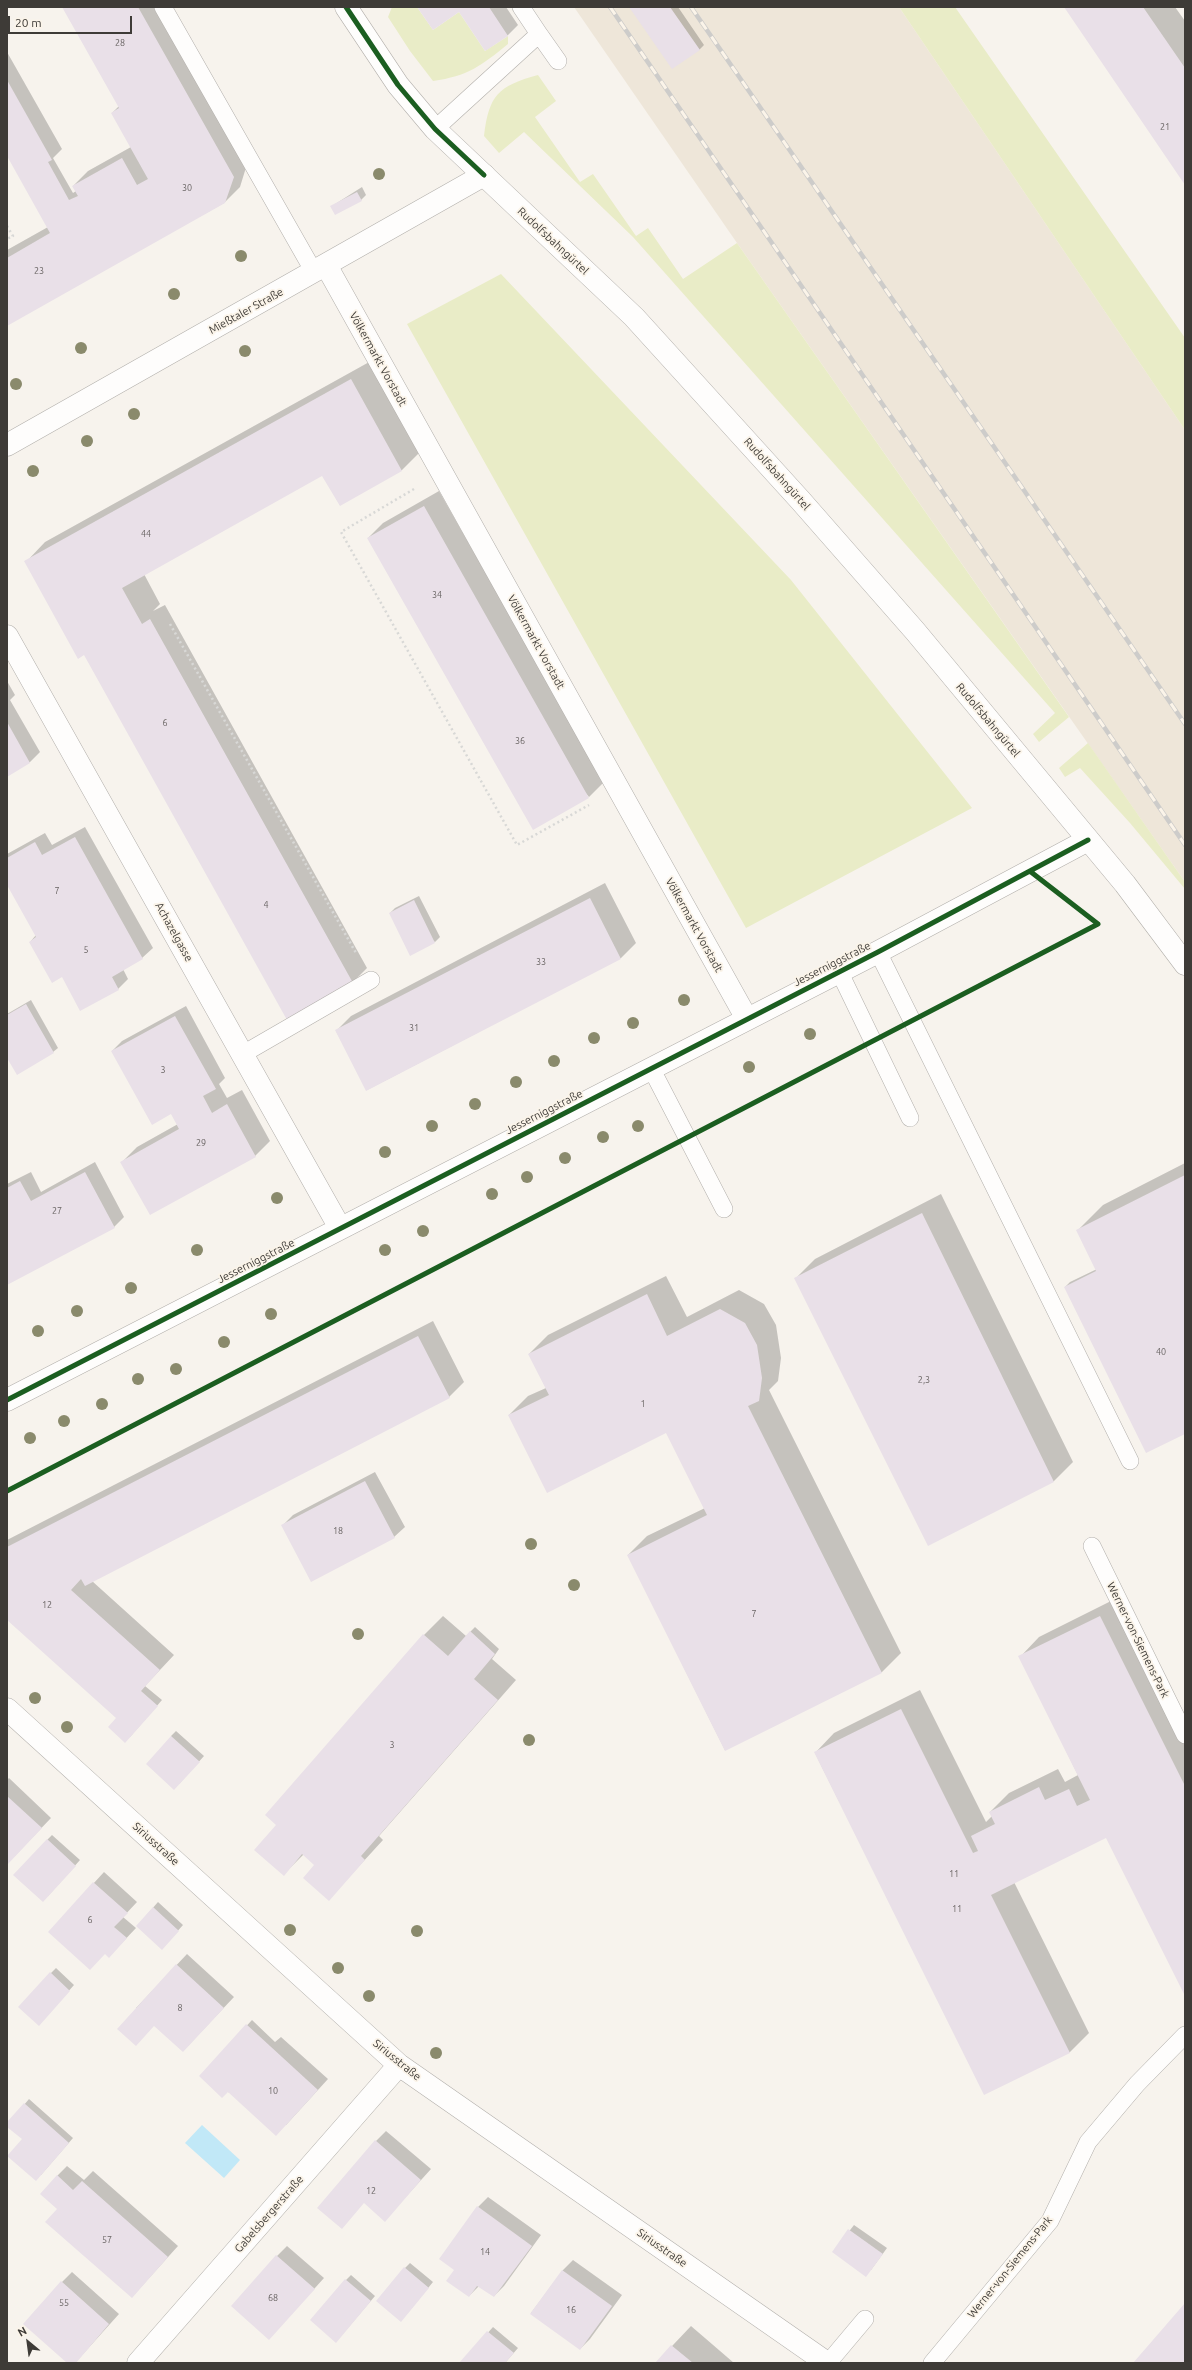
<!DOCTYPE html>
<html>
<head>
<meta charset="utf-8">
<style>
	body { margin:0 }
	#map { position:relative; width:1192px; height:2370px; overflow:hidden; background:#f7f3ed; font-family:Ubuntu,sans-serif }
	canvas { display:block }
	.frame { position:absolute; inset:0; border:8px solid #3e3b37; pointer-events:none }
	.north { position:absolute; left:8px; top:2322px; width:40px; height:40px; -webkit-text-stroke:3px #fbf4e9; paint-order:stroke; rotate:331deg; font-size:11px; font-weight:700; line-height:16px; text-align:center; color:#3e3b37 }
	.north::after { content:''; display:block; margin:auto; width:14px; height:18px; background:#3e3b37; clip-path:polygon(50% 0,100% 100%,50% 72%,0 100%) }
	.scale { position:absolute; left:8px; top:16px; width:124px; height:18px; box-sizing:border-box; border:2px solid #3e3b37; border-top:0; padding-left:5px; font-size:12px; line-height:14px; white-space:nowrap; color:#3e3b37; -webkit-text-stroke:3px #fbf4e9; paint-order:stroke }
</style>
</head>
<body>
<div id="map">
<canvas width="1192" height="2370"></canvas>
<div class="frame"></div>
<div class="north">N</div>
<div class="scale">20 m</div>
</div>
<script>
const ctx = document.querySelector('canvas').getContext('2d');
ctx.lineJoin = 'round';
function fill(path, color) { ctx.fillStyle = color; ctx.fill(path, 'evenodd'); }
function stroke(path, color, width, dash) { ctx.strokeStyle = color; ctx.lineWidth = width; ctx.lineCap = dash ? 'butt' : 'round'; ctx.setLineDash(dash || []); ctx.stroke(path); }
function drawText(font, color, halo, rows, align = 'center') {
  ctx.font = font + ' Ubuntu,sans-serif'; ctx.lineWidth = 3.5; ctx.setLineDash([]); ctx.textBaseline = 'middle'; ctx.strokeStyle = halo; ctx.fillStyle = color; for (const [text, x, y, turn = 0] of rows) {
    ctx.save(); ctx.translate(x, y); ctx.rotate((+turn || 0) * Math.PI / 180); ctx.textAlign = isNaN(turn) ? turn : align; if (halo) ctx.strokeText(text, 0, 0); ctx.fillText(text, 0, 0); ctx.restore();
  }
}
fill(new Path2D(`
	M574,7H899L1185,430V882L737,243Z`), '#eee6d9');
fill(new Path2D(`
	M392,7H417L433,30L459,12L485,51L508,36V44C481,66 468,76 433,81L410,51L388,17Z
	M899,7H955L1185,338V430Z
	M538,75L556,101L535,117L580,182L593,174L636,236L648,228L683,279L737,243L1069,717L1039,742L1033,734L1055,713L633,237L524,132L499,153L484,136C489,95 498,86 538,75Z
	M501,274L791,580L972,808L746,928L407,324Z
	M1088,743L1185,882V889L1130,823L1080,768L1065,777L1059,768Z`), '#e9ecc7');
fill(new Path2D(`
	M202,2125L240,2160L224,2178L185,2143Z`), '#c1e8f7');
fill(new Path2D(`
	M63,7H161L248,161L240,187L224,203L7,324V250L48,227L7,154V52L62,149L53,158L73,193L76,191L73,186L88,171L131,147L112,113L119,106Z
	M419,7H506L518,25L508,35L486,50L459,11Z
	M631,7H678L704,45L699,50Z
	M1065,7H1175L1185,21V183Z
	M362,187L366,195L361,200L332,206Z
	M371,361L421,451L402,470L340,505L322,474L144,574L160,604L153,611L165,605L367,968L352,983L85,654L26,562L45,542Z
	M439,491L604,782L589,797L368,538L383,523Z
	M7,681L15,695L10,700L40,752L30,762L7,775Z
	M85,827L153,948L142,958L123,969L128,979L118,989L62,976L30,942L36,935L7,883V854L45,833L52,845Z
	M605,883L636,943L621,958L367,1090L336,1031L351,1016Z
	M419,896L440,937L435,942L390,913L395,908Z
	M31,1000L58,1048L53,1052L7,1056V1014Z
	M186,1006L225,1078L219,1084L227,1098L242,1090L270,1141L255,1156L122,1162L137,1147L178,1124L171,1113L112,1051L122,1041Z
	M95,1162L124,1217L114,1227L7,1284V1184L31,1172L41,1192Z
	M1185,1163V1433L1065,1287L1070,1282L1097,1269L1078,1230L1103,1205Z
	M941,1194L1073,1462L1054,1481L928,1544L796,1278L815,1259Z
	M666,1276L687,1317L739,1290L764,1304L776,1325L781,1358L778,1381L769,1390L901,1653L882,1672L725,1750L628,1555L647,1536L705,1508L667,1432L509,1415L528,1396L546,1388L529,1354L548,1335Z
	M433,1321L464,1382L449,1397L92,1581L174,1655L145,1686L162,1700L130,1737L124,1711L7,1619V1540Z
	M375,1472L405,1527L394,1537L283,1525L293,1515Z
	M1119,1597L1185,1729V1994L1107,1836L1014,1882L1089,2033L1070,2052L985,2093L815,1753L834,1733L920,1690L986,1822L992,1816L990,1812L1009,1793L1058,1769L1065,1782L1078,1775L1020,1657L1039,1637Z
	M443,1616L466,1636L475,1627L499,1649L492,1659L516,1680L379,1836L383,1840L329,1899L316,1865L304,1854L284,1874L278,1825L424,1635Z
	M176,1731L204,1756L179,1784L171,1736Z
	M9,1778L51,1818L7,1864V1780Z
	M52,1835L80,1860L48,1896L47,1840Z
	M104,1872L137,1902L123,1917L136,1928L119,1946L105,1953L49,1932Z
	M158,1902L183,1925L167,1943L137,1926Z
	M187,1954L234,1997L183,2051L136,2008Z
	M56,1968L74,1985L44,2019L51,1973Z
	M252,2020L275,2042L281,2037L328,2079L286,2125L200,2076Z
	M29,2099L73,2138L41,2175L23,2139L7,2125Z
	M386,2131L431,2169L385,2220L376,2141Z
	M67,2166L84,2180L93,2171L178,2246L132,2297L58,2209L57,2176Z
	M488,2197L541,2235L504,2286L494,2296L479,2286L469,2296L456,2270L478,2207Z
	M854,2225L887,2248L871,2270L833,2252Z
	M287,2246L324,2278L269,2339L277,2256Z
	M573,2260L622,2295L590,2339L580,2349L531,2313L563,2270Z
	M410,2263L433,2282L406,2315L405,2268Z
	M72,2272L119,2314L75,2363H69L62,2282Z
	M351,2275L375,2296L341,2336L346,2280Z
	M691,2326L734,2363H656Z
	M493,2327L518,2348L505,2363H461Z`), '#0003');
fill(new Path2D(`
	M62,7H138L234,177L225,203L7,326V258L50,233L7,156V80L52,160L48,162L69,200L78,196L72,186L122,158L137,185L148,179L111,113L119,108Z
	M417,7H489L508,36L485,51L459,12L433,30Z
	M629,7H670L700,50L672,69Z
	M1064,7H1143L1185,68V185Z
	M357,192L362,201L335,215L330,206Z
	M351,379L402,471L340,506L322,476L122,588L142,624L150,619L353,983L287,1020L84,655L78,659L24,561Z
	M424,506L589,798L533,830L367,538Z
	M7,722L30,763L7,777Z
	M75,837L143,959L112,977L119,990L80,1011L62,977L52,983L29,942L36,937L7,885V858L35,842L42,855Z
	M590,898L621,959L366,1091L335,1030Z
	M414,900L435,943L410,956L389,913Z
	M26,1004L54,1053L17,1075L7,1058V1015Z
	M175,1016L216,1089L203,1096L212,1113L227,1104L256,1157L150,1215L120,1162L179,1129L171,1114L152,1125L111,1051Z
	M85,1172L115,1228L7,1285V1188L20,1181L31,1201Z
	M1185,1175V1434L1146,1453L1064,1287L1096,1271L1076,1230Z
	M922,1213L1054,1482L928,1546L794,1278Z
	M647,1294L667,1336L720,1309L745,1323L757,1345L762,1378L759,1401L748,1406L882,1673L725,1751L627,1555L707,1515L666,1433L547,1493L508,1415L549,1395L528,1354Z
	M418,1336L450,1398L85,1586L81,1579L71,1590L160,1670L141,1691L158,1706L125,1743L108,1727L116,1718L7,1620V1547Z
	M365,1481L395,1538L311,1582L281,1525Z
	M1100,1616L1185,1786V1996L1106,1838L991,1895L1070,2053L984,2095L814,1752L901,1709L973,1853L978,1851L971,1836L995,1824L989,1812L1039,1787L1045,1800L1069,1789L1077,1806L1090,1800L1018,1656Z
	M470,1631L495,1654L474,1679L498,1700L361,1856L365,1860L329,1901L303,1878L314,1865L302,1854L284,1876L254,1850L276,1825L265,1815L423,1634L448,1656Z
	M171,1736L200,1762L174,1790L146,1764Z
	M7,1796L42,1828L7,1865Z
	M47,1839L76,1866L43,1902L13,1875Z
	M93,1882L128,1913L114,1927L127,1938L109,1958L105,1954L90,1970L48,1932Z
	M153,1907L179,1931L162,1950L136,1926Z
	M176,1964L224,2008L183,2052L154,2026L136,2046L117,2029Z
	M50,1972L70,1991L39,2026L18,2007Z
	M246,2024L318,2090L276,2136L228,2092L222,2098L199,2076Z
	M24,2103L69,2143L36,2181L7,2156L22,2139L7,2127V2122Z
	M375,2140L421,2180L385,2222L364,2203L342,2229L317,2208Z
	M57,2175L73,2190L82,2181L168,2257L132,2298L45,2222L57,2209L40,2194Z
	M477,2206L532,2246L494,2297L477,2286L469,2297L446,2281L454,2270L439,2259Z
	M848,2229L883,2254L866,2277L832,2252Z
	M276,2255L315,2289L269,2340L231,2306Z
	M404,2267L429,2288L401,2322L376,2301Z
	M562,2270L612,2306L580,2350L530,2314Z
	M345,2279L371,2301L336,2343L310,2320Z
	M61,2281L109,2324L76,2363H67L23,2324Z
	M1185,2303V2363H1133Z
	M487,2331L514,2353L505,2363H459Z
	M671,2345L693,2363H655Z`), '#e9e0e8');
const lane = new Path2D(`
	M163,7L314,272
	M521,7L539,34
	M435,129L539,34L558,61
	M878,952L1130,1461
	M839,971L910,1118
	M243,1054L371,980
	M651,1068L724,1209
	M1092,1546L1185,1735
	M828,2363L865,2319
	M932,2363L1050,2221L1088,2142L1137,2084L1185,2035`);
const street = new Path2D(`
	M326,265L747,1019
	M7,445L484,175
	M7,636L340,1228
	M7,1400L878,952L1088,840
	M7,1709L399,2065L827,2363
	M138,2363L399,2065`);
const secondary = new Path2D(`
	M346,7L398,85L435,129L634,317L801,501L915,631L1125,884L1185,964`);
stroke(lane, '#b1aeaa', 18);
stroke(street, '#b1aeaa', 23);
stroke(secondary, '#b1aeaa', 23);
stroke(new Path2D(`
	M7,226L13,236L7,239
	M414,489L341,532L517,845L589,805
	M170,624L356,953`), '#d8d8d6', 2.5, [2, 3]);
stroke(lane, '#fefdfc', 17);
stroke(street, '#fefdfc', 22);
stroke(secondary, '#fefdfc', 22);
const rail = new Path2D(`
	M610,7L1185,845
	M691,7L1185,724`);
stroke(rail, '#cdccca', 4.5);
stroke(rail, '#fbf4e9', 3, [9]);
stroke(new Path2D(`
	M346,7L398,85L435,129L484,175
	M7,1400L878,952L1088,840
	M7,1491L1098,924L1031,872`), '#1b5e20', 5);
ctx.fillStyle = '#8a8a6c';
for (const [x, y] of [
	[379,174],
	[241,256],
	[174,294],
	[81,348],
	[245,351],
	[16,384],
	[134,414],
	[87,441],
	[33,471],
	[684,1000],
	[633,1023],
	[810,1034],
	[594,1038],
	[554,1061],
	[749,1067],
	[516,1082],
	[475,1104],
	[432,1126],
	[638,1126],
	[603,1137],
	[385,1152],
	[565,1158],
	[527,1177],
	[492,1194],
	[277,1198],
	[423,1231],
	[197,1250],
	[385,1250],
	[131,1288],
	[77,1311],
	[271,1314],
	[38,1331],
	[224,1342],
	[176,1369],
	[138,1379],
	[102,1404],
	[64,1421],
	[30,1438],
	[531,1544],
	[574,1585],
	[358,1634],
	[35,1698],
	[67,1727],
	[529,1740],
	[290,1930],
	[417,1931],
	[338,1968],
	[369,1996],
	[436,2053]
]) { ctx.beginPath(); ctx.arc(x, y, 6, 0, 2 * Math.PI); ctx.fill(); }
drawText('9px', '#696463', null, [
	["28",120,43],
	["21",1165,127],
	["30",187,188],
	["23",39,271],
	["44",146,534],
	["34",437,595],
	["6",165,723],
	["36",520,741],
	["7",57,891],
	["4",266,905],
	["5",86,950],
	["33",541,962],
	["31",414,1028],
	["3",163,1070],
	["29",201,1143],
	["27",57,1211],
	["40",1161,1352],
	["2,3",924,1380],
	["1",643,1404],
	["18",338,1531],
	["12",47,1605],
	["7",754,1614],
	["3",392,1745],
	["11",954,1874],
	["11",957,1909],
	["6",90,1920],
	["8",180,2008],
	["10",273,2091],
	["12",371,2191],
	["57",107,2240],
	["14",485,2252],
	["68",273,2298],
	["55",64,2303],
	["16",571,2310]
]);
drawText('11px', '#3e3b37', '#fbf4e9', [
	["Rudolfsbahngürtel",553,241,43],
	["Mießtaler Straße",246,311,-29],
	["Völkermarkt Vorstadt",378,359,61],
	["Rudolfsbahngürtel",777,474,48],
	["Völkermarkt Vorstadt",536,642,61],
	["Rudolfsbahngürtel",988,720,50],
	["Völkermarkt Vorstadt",694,925,61],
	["Achazelgasse",174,932,61],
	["Jesserniggstraße",832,964,-27],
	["Jesserniggstraße",544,1112,-27],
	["Jesserniggstraße",256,1261,-27],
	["Werner-von-Siemens-Park",1138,1640,64],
	["Siriusstraße",156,1844,42],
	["Siriusstraße",397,2060,39],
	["Gabelsbergerstraße",269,2214,-49],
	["Siriusstraße",662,2248,35],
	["Werner-von-Siemens-Park",1010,2267,-51]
]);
</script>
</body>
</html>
